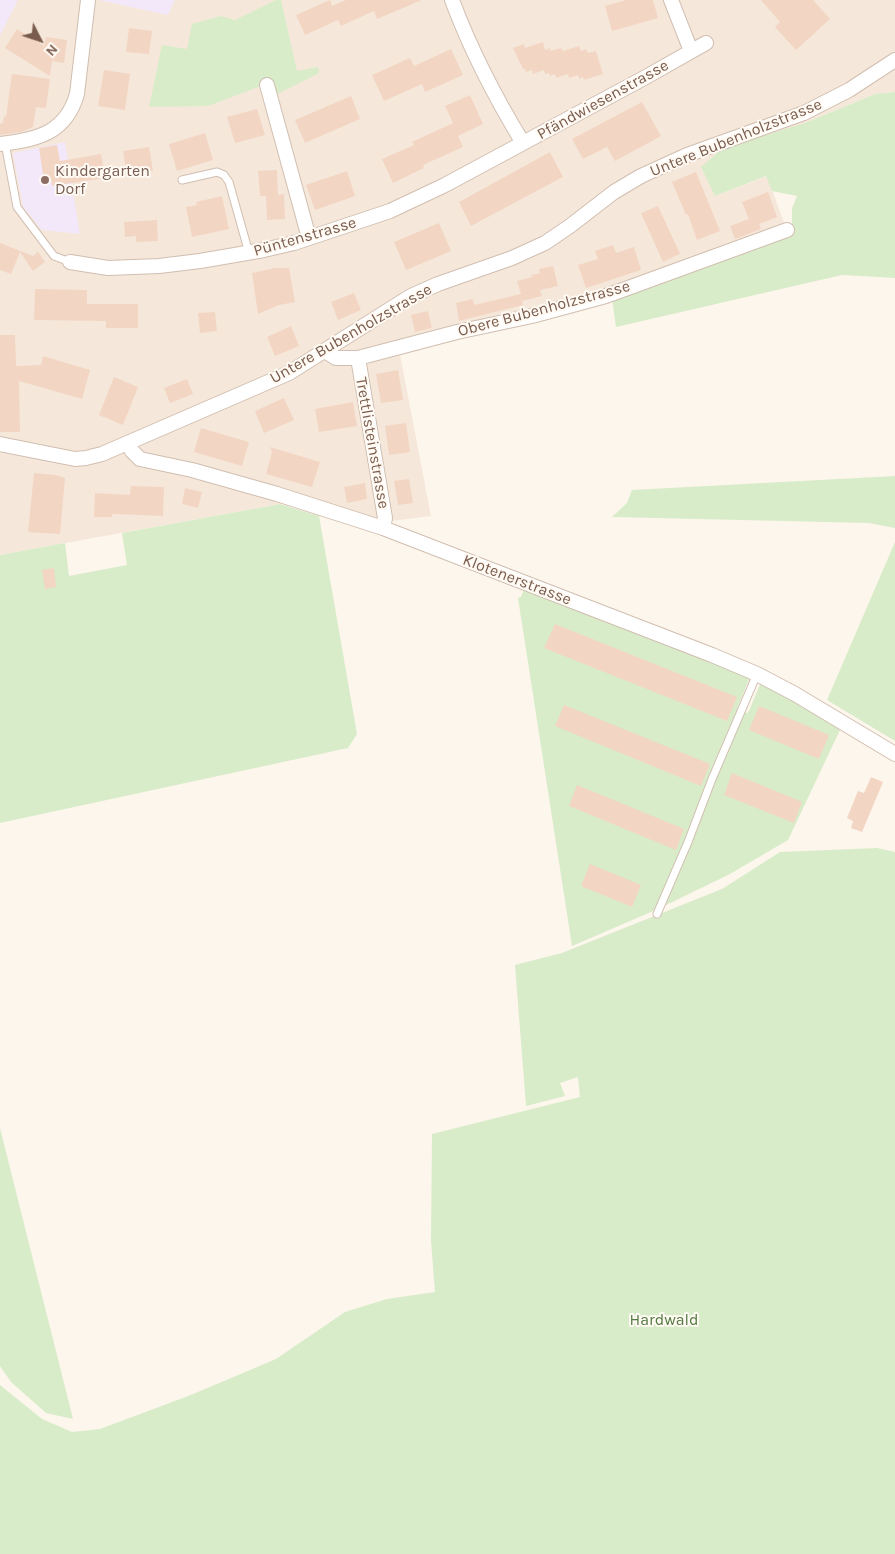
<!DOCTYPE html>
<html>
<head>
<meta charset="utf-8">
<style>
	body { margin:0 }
	#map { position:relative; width:895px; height:1554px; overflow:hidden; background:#fdf6ec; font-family:Karla,sans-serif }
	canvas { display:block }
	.north { position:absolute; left:15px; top:15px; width:50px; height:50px; -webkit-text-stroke:4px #fffaf3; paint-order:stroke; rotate:131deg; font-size:14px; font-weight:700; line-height:20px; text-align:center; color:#7a5c4d }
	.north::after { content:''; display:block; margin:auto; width:18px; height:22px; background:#7a5c4d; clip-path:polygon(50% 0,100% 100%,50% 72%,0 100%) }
</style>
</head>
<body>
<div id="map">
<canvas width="895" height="1554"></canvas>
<div class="north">N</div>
</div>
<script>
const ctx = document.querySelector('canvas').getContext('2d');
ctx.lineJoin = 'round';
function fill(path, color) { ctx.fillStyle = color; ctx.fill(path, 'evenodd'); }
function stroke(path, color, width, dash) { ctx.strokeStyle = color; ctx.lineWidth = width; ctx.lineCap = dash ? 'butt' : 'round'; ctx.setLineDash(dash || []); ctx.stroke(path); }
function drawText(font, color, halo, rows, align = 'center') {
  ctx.font = font + ' Karla,sans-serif'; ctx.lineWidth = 4; ctx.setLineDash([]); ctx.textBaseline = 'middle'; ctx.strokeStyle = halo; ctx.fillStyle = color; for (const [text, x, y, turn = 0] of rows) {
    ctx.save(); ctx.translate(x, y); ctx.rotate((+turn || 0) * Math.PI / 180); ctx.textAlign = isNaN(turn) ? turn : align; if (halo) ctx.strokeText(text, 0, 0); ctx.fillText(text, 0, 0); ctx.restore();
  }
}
fill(new Path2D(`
	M0,0H895V92L875,94L805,123L715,196L767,176L786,228L600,300L399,349L431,516L376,523L280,504L0,555Z`), '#f5e8da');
fill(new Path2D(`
	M0,0H18L0,35Z
	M99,0H175L168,15Z
	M65,142L80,234L42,230L23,207L13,153Z`), '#f3e8fa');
fill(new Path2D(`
	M276,0H281L297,71L318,67L319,73L273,96L269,83L208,106L149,107L162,45L187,49L192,24L221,16L235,20Z
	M895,92V278L842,275L616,327L612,299L792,234V208L797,196L772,191L766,176L715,196L701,167L722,149L805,123L875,94Z
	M895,476V528L869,523L612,517L627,503L632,490Z
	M280,504L319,516L357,734L348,748L0,823V555L65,543L69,576L127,565L122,533Z
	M895,542V741L827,700Z
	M524,589L750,677L737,709L748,713L761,682L840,730L788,840L730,874L658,909L572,946L518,598L521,597Z
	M877,848L895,852V1554H0V1385L42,1419L72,1432L100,1429L191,1395L276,1359L345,1312L387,1299L435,1292L431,1241L432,1134L580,1097L578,1077L560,1083L565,1096L526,1106L515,965L562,953L722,889L780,852Z
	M0,1128L73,1419L46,1413L11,1382L0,1366Z`), '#d8ecc9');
fill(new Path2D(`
	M330,0L332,6L346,0H422L377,19L374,11L341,26L338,20L305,35L296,15Z
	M626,0H653L658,18L612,31L605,6Z
	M761,0H813L830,19L796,50L775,27L780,22Z
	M129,28L152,31L149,54L126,52Z
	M17,29L44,46L46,37L67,40L64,63L52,61L50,76L5,48Z
	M543,42L545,50L550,48L551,51L561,48L563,51L579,46L581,51L586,49L588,53L596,51L603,74L584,80L583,77L579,79L578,75L569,78L568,74L556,78L555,74L550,76L549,73L545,74L544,70L533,74L532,70L526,72L525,69H523L513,48L524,44L525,48Z
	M451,49L463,75L425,92L422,84L384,101L372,75L410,58L414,66Z
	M104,70L130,74L125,110L98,106Z
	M12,74L50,79L46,108L36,107L33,127L21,132L0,135V124L3,123L4,116L6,117Z
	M470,95L483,124L458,136L463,147L423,165L424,168L393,183L382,159L414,145L412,142L453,123L445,106Z
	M351,96L360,119L305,143L295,120Z
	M642,102L661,136L615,161L607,147L583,159L572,139Z
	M257,109L265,135L235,143L227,117Z
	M205,133L213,160L177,171L169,144Z
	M57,145L60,161L101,154L105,178L52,186L51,179L44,181L39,148Z
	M149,147L153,171L127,176L123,151Z
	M550,152L563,177L471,226L459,202Z
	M277,170L278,195L284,194L285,219L267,220L266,196H260L258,171Z
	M347,171L355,196L315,210L306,185Z
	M696,172L720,231L697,240L688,214L686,215L672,182Z
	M768,192L777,217L759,224L761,229L735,239L730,226L749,219L742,202Z
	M222,196L229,229L192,237L186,207L197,205L196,202Z
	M658,206L680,254L663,262L641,213Z
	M157,220L158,241L136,242V236L125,237L124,222Z
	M439,223L451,251L406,270L394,242Z
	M0,243L33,256L38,252L45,262L33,271L20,252L11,274L0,270Z
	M613,245L616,253L634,247L641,270L586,288L578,265L598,259L595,251Z
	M553,266L558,286L540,290L542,296L522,301L523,305L459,321L456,303L473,299L474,305L521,294L517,281L532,277L531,275L540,273L539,269Z
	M275,268H289L295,302L279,305L258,314L252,273Z
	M35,289L87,290V304H138V328H106V321L34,320Z
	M354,293L361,310L338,320L331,302Z
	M428,311L432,328L415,332L411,315Z
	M215,312L217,331L200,333L198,313Z
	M291,326L299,346L275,356L267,337Z
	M0,335H15L16,366L41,365L43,356L90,370L82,399L19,381L20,432H0Z
	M398,370L403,400L381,403L376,374Z
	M114,377L138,387L123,425L99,415Z
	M187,379L193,394L170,403L164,388Z
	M284,398L294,420L264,433L255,411Z
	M353,402L357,426L319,432L315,409Z
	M406,423L410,452L389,455L385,426Z
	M201,428L249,442L242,466L194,452Z
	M270,447L320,462L312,487L266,474L272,452Z
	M34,473L56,475L65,478L60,534L28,532Z
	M409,479L413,503L398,505L394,481Z
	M365,483L367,499L347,503L344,487Z
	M131,486L164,487L163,516L112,514V517H94L95,493L130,495Z
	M185,488L202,492L198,508L182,504Z
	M54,568L56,587L45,589L42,570Z
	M555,624L737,697L727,721L544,648Z
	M564,705L710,764L701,786L555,726Z
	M759,706L829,735L819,759L749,730Z
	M732,773L802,802L794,823L724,795Z
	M871,777L883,782L862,832L851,828L853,821L847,818L858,791L864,793Z
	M577,785L684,829L676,850L569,806Z
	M590,864L641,885L632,907L581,886Z`), '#f3d5c3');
const service = new Path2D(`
	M5,143L17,207L54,256L70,262
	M182,180L217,172L224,175L229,182L249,253
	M657,914L688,842L712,779L757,674`);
const minor = new Path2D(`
	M452,0C471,51 495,97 523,143L644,78L706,43
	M671,0L691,51
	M267,85L309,238
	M0,144C37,140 66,133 77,94L88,0
	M70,262L108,268L159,266L200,261L264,250L294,243L390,211L445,185L523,143
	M325,351L336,358H358L457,332L532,316L606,296L787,230
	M358,358L385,518L383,528
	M128,443L132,451L140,459L192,470L277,494L383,528L712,655L757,674L795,694L895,754
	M0,444L75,459L86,458L102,454L289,373L411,296L438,284L512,258L545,243L570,226L614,192L641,176L687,155L804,113L849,90L895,60`);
stroke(service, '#d1beb0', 9);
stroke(minor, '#d1beb0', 16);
stroke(service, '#fff', 7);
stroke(minor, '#fff', 14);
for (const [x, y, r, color] of [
	[45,180,5,"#8d6e63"]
]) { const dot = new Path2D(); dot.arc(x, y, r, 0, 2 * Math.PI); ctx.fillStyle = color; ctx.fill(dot); stroke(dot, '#fffaf3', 2); }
drawText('16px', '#7a5c4d', '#fffaf3', [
	["Pfändwiesenstrasse",603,100,-29],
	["Untere Bubenholzstrasse",736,138,-22],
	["Püntenstrasse",305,237,-16],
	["Obere Bubenholzstrasse",544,309,-15],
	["Untere Bubenholzstrasse",351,334,-30],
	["Trettlisteinstrasse",372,443,80],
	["Klotenerstrasse",517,580,21]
]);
drawText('16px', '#785e54', '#fffaf3', [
	["Kindergarten",55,171],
	["Dorf",55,189]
], 'left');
drawText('16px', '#537a41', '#fffaf3', [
	["Hardwald",664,1320]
]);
</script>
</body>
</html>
